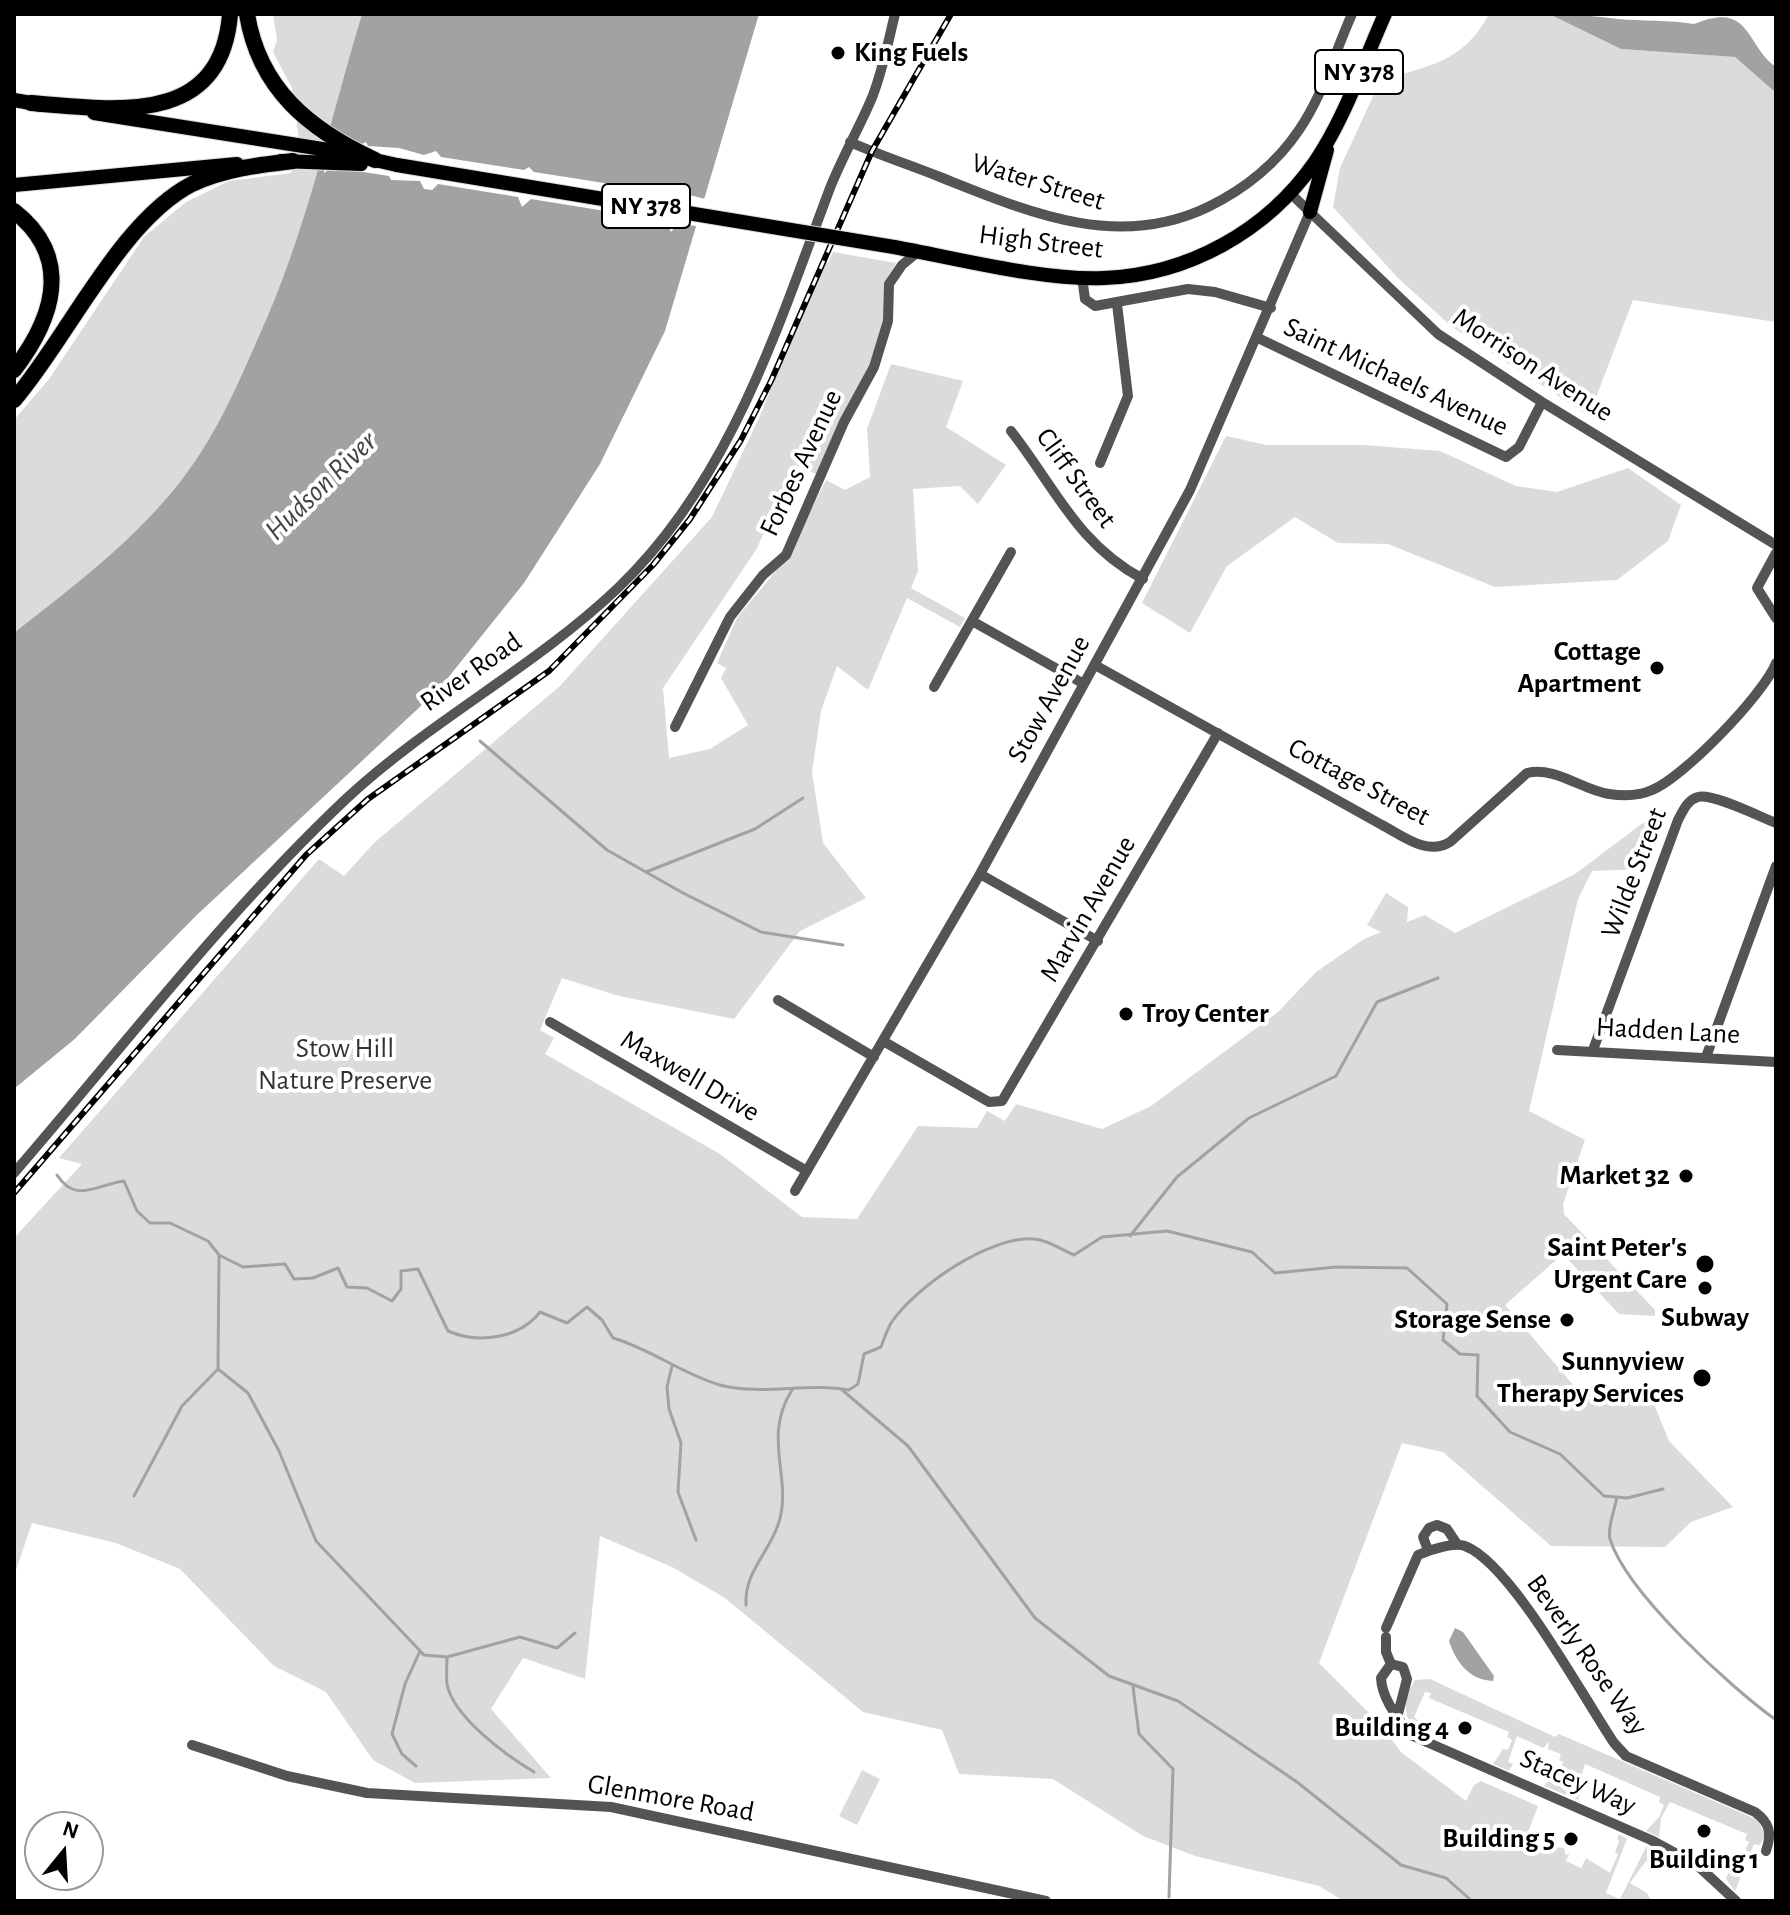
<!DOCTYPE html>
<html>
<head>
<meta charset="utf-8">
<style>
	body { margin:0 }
	#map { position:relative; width:1790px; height:1915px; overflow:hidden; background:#fff; font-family:"Alegreya Sans",sans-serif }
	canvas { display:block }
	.frame { position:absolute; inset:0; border:16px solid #000; pointer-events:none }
	.north { position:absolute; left:24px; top:1811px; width:80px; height:80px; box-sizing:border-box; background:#fff; border:2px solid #999; border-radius:50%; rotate:18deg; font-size:22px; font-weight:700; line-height:32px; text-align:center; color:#000 }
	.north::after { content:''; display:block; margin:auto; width:28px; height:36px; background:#000; clip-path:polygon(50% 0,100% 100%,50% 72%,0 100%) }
</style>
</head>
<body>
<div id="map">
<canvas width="1790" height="1915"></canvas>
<div class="frame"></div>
<div class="north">N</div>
</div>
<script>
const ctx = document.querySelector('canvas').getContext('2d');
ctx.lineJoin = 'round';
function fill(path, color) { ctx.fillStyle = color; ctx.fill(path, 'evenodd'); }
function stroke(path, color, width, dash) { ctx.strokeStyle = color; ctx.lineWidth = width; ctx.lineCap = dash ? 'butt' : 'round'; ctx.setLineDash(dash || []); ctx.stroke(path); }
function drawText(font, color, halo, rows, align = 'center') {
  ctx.font = font + ' "Alegreya Sans",sans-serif'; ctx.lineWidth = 8; ctx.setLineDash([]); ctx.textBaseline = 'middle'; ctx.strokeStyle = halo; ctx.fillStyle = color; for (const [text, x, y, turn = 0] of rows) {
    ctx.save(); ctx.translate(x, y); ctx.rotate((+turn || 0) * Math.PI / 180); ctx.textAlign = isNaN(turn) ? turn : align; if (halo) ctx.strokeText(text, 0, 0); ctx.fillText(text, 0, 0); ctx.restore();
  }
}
fill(new Path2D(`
	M273,14H362C329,123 306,234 258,338C235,391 213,441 176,487C128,546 73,586 14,633V420L49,379L144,237L186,202L229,181L291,173L299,140L292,88L273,52L277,40Z
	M1489,14H1549L1621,49L1735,57L1776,93V322L1633,300L1589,416L1451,326L1398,278L1333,207L1340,168L1380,81C1429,65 1463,63 1489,14Z
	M833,252L896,263L885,281V320L872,360L818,475L795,465L756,550L663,688L669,758L710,749L748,725L721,678L726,668L717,663L737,618L788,556L826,480L845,490L870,477L867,429L891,364L963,381L946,427L1006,465L978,504L960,486L913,489L918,571L911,588L965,618L960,627L907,598L868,690L837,666L821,711L812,772L823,843L866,898L800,931L734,1019L619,996L562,978L540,1030L554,1038L545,1054L720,1154L802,1217L857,1219L918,1126L977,1128L987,1111L1005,1121L1016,1104L1102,1129L1151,1106L1278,1012L1316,972L1364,939L1381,932L1367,925L1386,893L1408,907L1407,922L1425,915L1455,933L1575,874L1660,810L1640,869L1592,871L1578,899L1529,1111L1585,1140L1563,1204L1564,1214L1655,1310V1316L1619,1314L1563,1254L1505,1305L1580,1393L1654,1404L1669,1441L1733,1507L1691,1522L1665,1547L1551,1546L1443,1452L1402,1443L1319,1663L1378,1722L1401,1752L1466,1801L1474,1785L1481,1781L1538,1806L1527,1835L1542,1845L1564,1848L1566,1856L1570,1851L1566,1861L1581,1868L1586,1858L1610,1873L1618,1854L1615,1852L1619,1841L1617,1839L1619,1834L1627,1839L1606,1893L1620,1899L1646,1847L1656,1850L1651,1864L1646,1861L1630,1883L1647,1893L1651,1901H1344L1319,1886L1195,1856L1143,1836L1053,1779L959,1774L942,1730L863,1712L725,1598L672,1567L600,1536L585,1679L523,1658L491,1709L551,1778L415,1783L373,1760L326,1692L274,1666L180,1569L116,1543L32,1523L14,1576V1238L82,1164L59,1158L319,859L344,876L374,843L560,686L712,517L759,418L822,262L828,263Z
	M1226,436L1267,445H1364L1440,451L1516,486L1557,492L1628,468L1681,505L1668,541L1617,580L1495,587L1388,544L1338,543L1295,517L1227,566L1190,633L1142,603Z
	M1430,1679L1555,1737L1559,1734L1758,1820L1765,1835L1760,1845L1754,1844L1735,1891L1726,1879L1737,1852L1745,1851L1749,1842L1745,1840L1747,1834L1670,1802L1661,1818L1659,1837L1646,1831L1659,1817L1664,1805L1659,1802L1660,1797L1585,1764L1576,1791L1581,1793L1578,1800L1544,1786L1564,1762L1559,1760L1561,1754L1548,1749L1549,1742L1543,1748L1517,1736L1508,1762L1513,1764L1509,1771L1493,1764L1503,1749L1508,1750L1512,1740L1507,1737L1509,1732L1429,1698L1431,1693L1425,1692L1414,1717L1427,1728L1425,1734C1401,1725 1402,1699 1415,1680Z
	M862,1770L880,1779L857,1825L839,1816Z`), '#dbdbdb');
fill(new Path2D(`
	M362,14H759L665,331L600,464L524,583L439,689L197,915L75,1039L14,1089V633C73,586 128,546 176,487C213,441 235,391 258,338C306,234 329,123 362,14Z
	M1549,14C1573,14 1595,16 1618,19C1644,21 1669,20 1694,24C1751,0 1745,45 1776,67V93L1735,57L1621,49Z
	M1455,1628L1463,1632L1494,1676L1493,1681C1469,1680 1456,1662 1449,1641Z`), '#a2a2a2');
fill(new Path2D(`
	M324,139L360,145L366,142L368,146L399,148L424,155L436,151L441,157L524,170L529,167L534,172L674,194L678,192L709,200L701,227L679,223L671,232L667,221L531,199L522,207L518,197L438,184L432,190L424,189L420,181L391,180L389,176L357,171L330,169L324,173V169L317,168Z
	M351,773L354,776L200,918L78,1042L14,1093V1089L75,1039L197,915Z`), '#fff');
stroke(new Path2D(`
	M480,741L607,850L683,893L761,932L843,945
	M646,872L755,829L803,798
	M57,1175C76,1204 95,1185 124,1181L137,1211L150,1223H170L208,1241L219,1255L243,1267L285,1264L294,1279L313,1278L338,1268L347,1287L367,1288L392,1301L401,1289V1271L418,1269L448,1331C478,1344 519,1339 540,1312L567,1323L587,1307L602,1320L613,1338C651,1349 682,1374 720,1385C761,1396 808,1382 849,1390L858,1384L864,1354L881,1347C884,1339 887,1330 891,1323C915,1287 989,1236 1033,1239C1046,1239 1062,1250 1074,1255L1102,1237L1167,1231L1252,1252L1275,1273L1336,1267L1407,1268L1447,1304L1443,1340L1460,1354L1478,1355L1477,1396L1510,1432L1560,1454L1604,1496L1627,1498L1663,1489
	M1130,1236L1177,1177L1249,1118L1336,1076L1377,1002L1438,978
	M219,1256L218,1369L248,1393L279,1451L316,1541L424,1655L447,1657L520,1637L557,1648L575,1633
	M672,1366L667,1387L669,1409L681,1443L678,1492L696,1540
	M841,1389L908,1446L1035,1618L1109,1676L1178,1701L1297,1782L1401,1865L1446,1878L1472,1901
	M134,1496L182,1406L218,1369
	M1617,1497C1615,1509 1607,1528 1610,1539C1626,1592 1730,1687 1776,1720
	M746,1605C744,1573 768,1554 778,1525C794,1480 761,1438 792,1390
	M447,1658C447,1666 446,1676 447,1684C453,1717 507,1756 534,1772
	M1133,1687L1139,1734L1173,1769L1169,1897
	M416,1766L402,1754L392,1734L405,1684L420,1651`), '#a2a2a2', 3);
const major = new Path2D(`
	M14,100L42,105
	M94,113L335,151L397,165
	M281,161L361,164
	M14,185L237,164
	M1310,212L1327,150
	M894,247C956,258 1044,281 1104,278C1188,275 1267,231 1315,162C1345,118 1363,63 1385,14`);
const highway = new Path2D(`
	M247,14C259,89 310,130 375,160
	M31,103C111,109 221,129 230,14
	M14,211C74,258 53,319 14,370
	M14,400C68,337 120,221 192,184C223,169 259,165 293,161`);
stroke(major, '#dbdbdb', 16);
stroke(highway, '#dbdbdb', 18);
stroke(new Path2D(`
	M850,142C879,155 910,165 940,177C1028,212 1117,251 1208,207C1245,189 1276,164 1299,130C1323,95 1335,52 1352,14
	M1290,193L1438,334L1542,402L1776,545
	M1082,277L1085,299L1095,306L1188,289L1215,292L1271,308
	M1258,338L1506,457L1519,447L1542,402
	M1011,431C1055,487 1077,544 1143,579
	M1100,463L1128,396L1117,304
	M1776,553L1757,588L1776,618
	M972,621L1084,684
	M1095,665L1382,825C1403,836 1427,856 1450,842L1527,773C1555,766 1582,790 1609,794C1623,796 1639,796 1652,790C1683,778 1764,694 1776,663
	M934,687L1011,552
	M675,727L730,617L763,575L786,555L844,422L874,367L888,321L889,284L902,265L919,251
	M980,874L1098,941
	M778,1000L874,1057
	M550,1022L807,1171
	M883,1041L989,1102L1002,1101L1218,733
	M1557,1050L1776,1062
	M1593,1050L1678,820C1683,811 1687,800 1698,797C1713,793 1760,817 1776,823
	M1706,1057L1776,866
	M14,1173C123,1047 225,913 347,798C431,720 535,667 618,588C730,481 777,329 830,188C842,158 858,130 871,100C882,74 888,42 895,14
	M795,1191L980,874L1190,490L1310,212
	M1428,1550L1423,1537L1429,1528L1437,1525L1447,1529L1457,1544
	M1386,1628L1418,1555C1429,1550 1454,1542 1465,1546C1512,1564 1584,1699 1614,1743L1626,1756L1755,1812C1770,1823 1772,1833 1766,1851
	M1386,1637V1652L1391,1664
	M1398,1714L1407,1679L1403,1667L1391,1664L1381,1678C1382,1700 1399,1721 1413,1736L1651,1840L1697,1865L1736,1901
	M192,1745L287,1776L367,1793L611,1807L1046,1901`), '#545454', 10);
stroke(major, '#000', 14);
stroke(highway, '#000', 16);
const rail = new Path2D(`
	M14,1193L306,855L368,799L549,671L653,565L690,519L741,440L771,381L872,151L951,14`);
stroke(rail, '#000', 6);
stroke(rail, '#fff', 3, [9]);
const majorBridge = new Path2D(`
	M397,165L894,247`);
stroke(majorBridge, '#dbdbdb', 16, []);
stroke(majorBridge, '#000', 14);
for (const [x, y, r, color] of [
	[838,53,8,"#000"],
	[1657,668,8,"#000"],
	[1126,1014,8,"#000"],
	[1686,1176,8,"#000"],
	[1705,1264,10,"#000"],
	[1705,1288,8,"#000"],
	[1567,1320,8,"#000"],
	[1702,1378,10,"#000"],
	[1465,1728,8,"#000"],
	[1704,1831,8,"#000"],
	[1571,1839,8,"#000"]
]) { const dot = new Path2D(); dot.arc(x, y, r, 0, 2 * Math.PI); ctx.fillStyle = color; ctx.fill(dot); stroke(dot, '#fff', 3); }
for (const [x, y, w] of [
	[1359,72,88],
	[646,206,88]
]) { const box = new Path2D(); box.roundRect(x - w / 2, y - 22, w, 44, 6); ctx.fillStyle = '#fff'; ctx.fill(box); stroke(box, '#000', 2); }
drawText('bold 26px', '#000', null, [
	["NY 378",1359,72],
	["NY 378",646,206]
]);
drawText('bold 28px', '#000', '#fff', [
	["King Fuels",854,53,"left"],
	["Cottage",1641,652],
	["Apartment",1641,684],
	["Troy Center",1142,1014,"left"],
	["Market 32",1670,1176],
	["Saint Peter's",1687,1248],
	["Urgent Care",1687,1280],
	["Subway",1705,1318,"center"],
	["Storage Sense",1551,1320],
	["Sunnyview",1684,1362],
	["Therapy Services",1684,1394],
	["Building 4",1449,1728],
	["Building 5",1555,1839],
	["Building 1",1704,1860,"center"]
], 'right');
drawText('28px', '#000', '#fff', [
	["Water Street",1038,182,17],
	["High Street",1041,242,7],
	["Morrison Avenue",1533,365,33],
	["Saint Michaels Avenue",1396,377,25],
	["Forbes Avenue",801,463,-65],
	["Cliff Street",1076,478,54],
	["River Road",471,672,-35],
	["Stow Avenue",1049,699,-61],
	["Cottage Street",1359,782,28],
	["Wilde Street",1634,873,-69],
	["Marvin Avenue",1088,909,-60],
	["Hadden Lane",1668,1031,3],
	["Maxwell Drive",690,1076,30],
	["Beverly Rose Way",1587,1655,55],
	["Stacey Way",1578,1782,24],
	["Glenmore Road",671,1798,10]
]);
drawText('28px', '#323232', '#fff', [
	["Stow Hill",345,1049],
	["Nature Preserve",345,1081]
]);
drawText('italic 30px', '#434343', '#fff', [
	["Hudson River",321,486,-44]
]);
</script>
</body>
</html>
